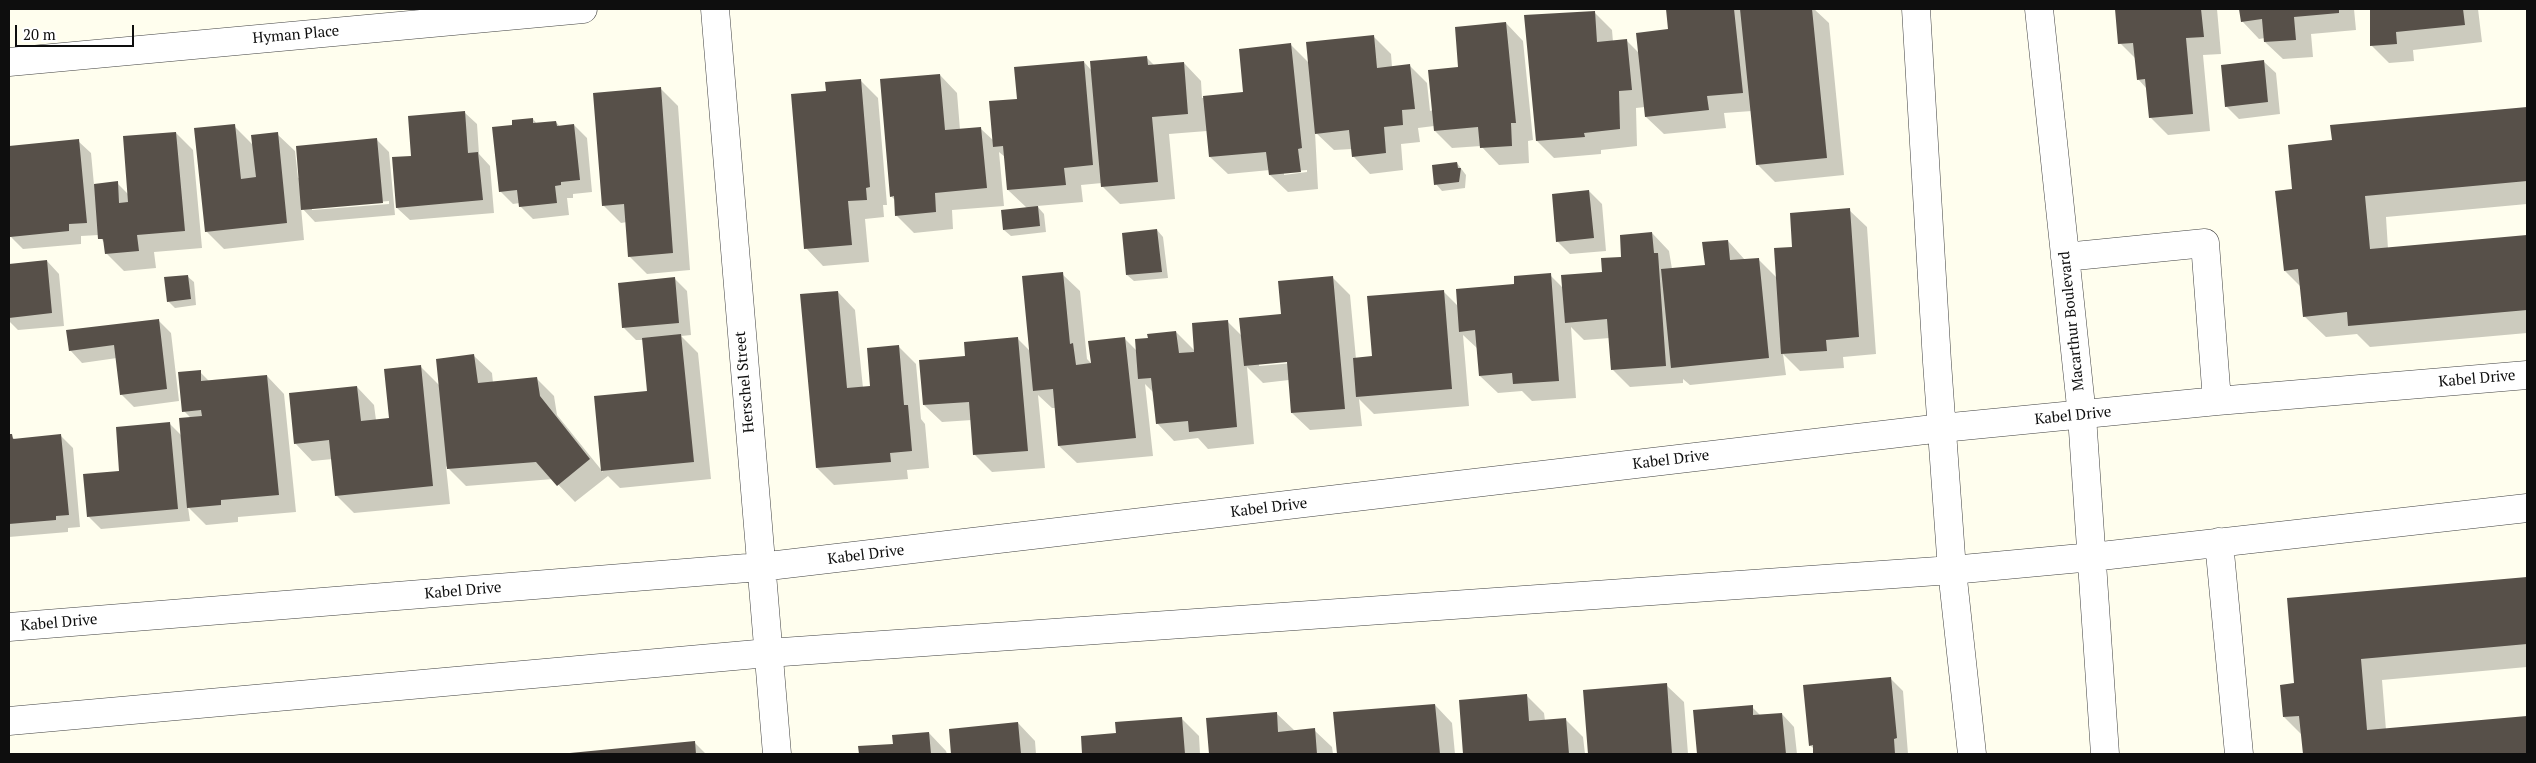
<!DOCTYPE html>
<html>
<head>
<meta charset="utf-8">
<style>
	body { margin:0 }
	#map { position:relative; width:2536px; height:763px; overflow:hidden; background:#fffeee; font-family:"PT Serif",serif }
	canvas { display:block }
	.frame { position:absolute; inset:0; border:10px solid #0e0e0e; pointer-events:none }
	.scale { position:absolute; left:15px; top:25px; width:119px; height:22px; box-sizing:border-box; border:2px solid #0e0e0e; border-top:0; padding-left:6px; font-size:15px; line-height:18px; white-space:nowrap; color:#0e0e0e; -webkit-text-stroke:4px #fff; paint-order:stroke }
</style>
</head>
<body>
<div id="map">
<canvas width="2536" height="763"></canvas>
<div class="frame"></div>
<div class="scale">20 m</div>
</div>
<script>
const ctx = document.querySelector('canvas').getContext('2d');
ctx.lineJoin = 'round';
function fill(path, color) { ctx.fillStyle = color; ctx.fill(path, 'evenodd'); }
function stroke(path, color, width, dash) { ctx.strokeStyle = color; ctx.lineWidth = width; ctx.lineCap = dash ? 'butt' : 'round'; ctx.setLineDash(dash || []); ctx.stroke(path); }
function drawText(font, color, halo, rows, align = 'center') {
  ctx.font = font + ' "PT Serif",serif'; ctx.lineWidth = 5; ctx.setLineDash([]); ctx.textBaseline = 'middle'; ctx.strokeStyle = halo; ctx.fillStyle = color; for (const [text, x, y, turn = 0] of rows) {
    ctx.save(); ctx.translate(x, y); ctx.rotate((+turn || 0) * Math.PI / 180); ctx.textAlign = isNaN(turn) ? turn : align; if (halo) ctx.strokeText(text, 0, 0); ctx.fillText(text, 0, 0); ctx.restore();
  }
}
fill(new Path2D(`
	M1667,9H1814L1829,23L1844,175L1775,182L1757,164L1752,111L1724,113L1726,128L1664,134L1646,117L1645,107L1636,108L1637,146L1601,150V154L1554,158L1537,141L1594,12L1612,30L1613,42L1627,41L1639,53L1669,30Z
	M2117,9H2217L2221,54L2203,55L2210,131L2168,135L2150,117L2147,89L2138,79L2136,59L2120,43Z
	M2241,9H2354L2356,30L2311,34L2313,57L2283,59L2265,42V38L2259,39L2242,21Z
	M2371,9H2478L2482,42L2413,50L2414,61L2389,63L2372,46L2370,30L2373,29Z
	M1506,23L1523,41L1533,140L1528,141L1529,163L1499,165L1481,146L1452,148L1435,131L1434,126L1418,128L1420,142L1401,144L1403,170L1370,174L1353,156L1352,149L1334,150L1315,132L1318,189L1288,192L1270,175V170L1228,174L1210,157L1207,131L1169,134L1175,199L1120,204L1102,186V183L1081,185L1083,202L1037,206L1044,214L1046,232L1011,236L1004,230L1002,211L1027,208L1008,190L1005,157L999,152L1004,206L952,210L953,229L914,233L896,215L895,200L891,196L940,75L957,93L960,130L981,129L994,141L1018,100L1084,62L1092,71L1146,57L1155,66L1184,63L1201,81L1202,98L1244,94L1291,45L1309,63L1373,36L1391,54L1392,67L1410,66L1427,83L1430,111L1433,110L1460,68ZM1307,170V172L1284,175V172Z
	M2263,61L2276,73L2280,114L2239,119L2226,106Z
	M860,80L878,98L887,205H883L884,217L865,219L869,262L823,266L806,248L827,92Z
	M660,88L678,106L690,270L647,274L629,256L627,222L621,223L603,205Z
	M2527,108V204L2386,217L2388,249L2527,236V333L2370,347L2357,334L2326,337L2304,316L2301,287L2285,271L2294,190L2333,141L2331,126Z
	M464,112L477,124L479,154L490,166L494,213L410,220L397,208L393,158L413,157Z
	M533,119L537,124L556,122L560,127L574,125L587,138L592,192L573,194V198H567L569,215L533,219L520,206V203L513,204L500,191L514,126Z
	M234,126L253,145L277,134L295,151L298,178L377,140L389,152L395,215L315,222L301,207L304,240L224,249L206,231ZM389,201V204L312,210V208Z
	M176,133L193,150L202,248L154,252L156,268L124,271L106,253L105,244L99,235L81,236V244L23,249L11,237L9,147L78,141L91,153L94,185L117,183L128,194Z
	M1457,163L1466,175L1465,188L1442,191L1436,184Z
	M1589,191L1602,204L1606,251L1570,254L1558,242Z
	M1849,210L1867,227L1876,354L1843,357L1844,368L1800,371L1783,354L1786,375L1690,385L1683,379V383L1630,387L1612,369L1610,338L1584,340L1571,327L1576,398L1532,401L1522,391L1498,393L1480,376L1478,349L1463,335L1469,406L1374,414L1359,399L1362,426L1310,430L1292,413L1289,380L1263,383L1247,367L1254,444L1208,449L1198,438L1174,441L1157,423L1154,393L1145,384L1153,456L1077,463L1059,446L1056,408H1052L1038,395L1045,468L992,472L974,454L972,420L942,422L924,405L921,361L966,357L1018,339L1030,351L1062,274L1080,291L1087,359L1092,364L1125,339L1137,351L1150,339L1176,332L1196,352L1227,321L1242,336L1283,315L1332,277L1350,295L1356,359L1373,357L1443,291L1458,306L1550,275L1563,288L1604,273L1652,233L1669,251L1672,269L1706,266L1728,241L1745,260L1758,259L1777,278L1793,248ZM1293,360V363L1259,366V363Z
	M1157,230L1163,237L1168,278L1134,281L1127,275Z
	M47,261L59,274L64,326L18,330L9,321V265Z
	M187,276L194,282L196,305L175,308L168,301Z
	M674,278L687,291L691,335L681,336L698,353L711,479L620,488L608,476L575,502L553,479L466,486L446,466L450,504L354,513L337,496L333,459L312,461L295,443L357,387L374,405L376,420L391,419L421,367L440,386L474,356L492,373L493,383L537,379L554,396L557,415L603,472L595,398L648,392L643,340H636L624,328Z
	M838,292L855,310L863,388H872L898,346L916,364L921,419L925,424L929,468L907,470L908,479L834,485L817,468Z
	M158,320L171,333L179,401L134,407L121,394L117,358L82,363L70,350Z
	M200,372L210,382L267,376L284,394L296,512L238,517V522L206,525L188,507L190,521L101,529L89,517L121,472L170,424L182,436L191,418L184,411Z
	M9,435L16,440L61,436L73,448L80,527L68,528V532L9,537Z
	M2527,579V667L2382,680L2386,730L2527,717V754H2304L2302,735L2284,717L2296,685L2288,600Z
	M1891,679L1903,691L1908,754H1815L1814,749L1810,745Z
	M1666,685L1684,702L1688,754H1589L1584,691Z
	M1527,696L1544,713L1545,721L1566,720L1583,737L1585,754H1464L1460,701Z
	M1435,705L1452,723L1455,754H1338L1334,714Z
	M1752,707L1761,716L1782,714L1794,727L1797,754H1698L1694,711Z
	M1276,713L1294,730H1314L1332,747L1333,754H1210L1207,719Z
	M1181,718L1199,736L1200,754H1084L1082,737L1118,734Z
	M1018,723L1035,741L1036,754H952L950,730Z
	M929,733L946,751L947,754H860L859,747L894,745Z
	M694,742L706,754H569Z`), '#0003');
fill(new Path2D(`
	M1666,9H1734L1743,93L1707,96L1709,110L1645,117L1636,33L1668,29Z
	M1740,9H1812L1827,158L1756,165Z
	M2115,9H2201L2204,37L2186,38L2193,114L2149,118L2145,79L2137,80L2133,43L2118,44Z
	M2239,9H2339V13L2294,17L2296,40L2264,42L2262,19L2241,22Z
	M2370,9H2463L2465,25L2396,32L2397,44L2370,46Z
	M1595,11L1597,42L1627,39L1632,90L1619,91L1620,129L1584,133L1585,137L1536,141L1524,15Z
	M1506,22L1516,123H1511L1512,146L1480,148L1478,127L1434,131L1428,70L1458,67L1455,27Z
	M1374,35L1377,68L1410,64L1415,109L1402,110L1403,125L1384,127L1386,153L1352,157L1349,130L1315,134L1306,42Z
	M1291,43L1302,148L1298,149L1301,172L1269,175L1266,152L1209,157L1203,96L1243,92L1239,49Z
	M1147,56L1148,65L1184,62L1188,114L1152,117L1158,182L1101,187L1090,61Z
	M2264,60L2268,102L2225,107L2221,65Z
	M1084,61L1093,165L1064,168L1066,185L1007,190L1003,146L993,147L989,101L1017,99L1014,67Z
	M940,74L945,130L981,127L987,188L935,193L936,212L895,216L894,196L890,197L880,79Z
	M861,79L870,187L866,188L867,200L848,201L852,245L804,249L791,94L826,91L825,82Z
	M661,87L673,253L628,257L624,204L602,206L593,93Z
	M2527,107V181L2365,196L2370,249L2527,235V310L2348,326L2347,312L2303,317L2298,269L2284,271L2275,191L2292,189L2288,145L2332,140L2330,125Z
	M465,111L468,153L478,152L483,200L396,208L392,157L411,156L408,116Z
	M533,118V123L556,121L557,126L574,124L580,180L561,182V185L555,186L557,203L519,207L517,190L499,192L492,127L512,125V120Z
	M235,124L241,179L256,177L251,135L278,132L287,223L205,232L194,128Z
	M176,132L185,231L137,235L139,251L105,254L103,239H98L94,184L118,181L119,203L128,202L123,136Z
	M377,138L383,203L301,210L296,146Z
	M79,139L87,223L69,224V231L10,237L9,146Z
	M1457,162L1458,168H1461L1459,182L1434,185L1432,165Z
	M1589,190L1594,238L1556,242L1552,194Z
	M1038,206L1040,226L1003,230L1001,210Z
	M1850,208L1859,337L1826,340L1827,351L1781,354L1774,248L1792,247L1790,213Z
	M1157,229L1162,272L1126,275L1122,233Z
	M1652,232L1654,253H1658L1666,366L1611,370L1607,319L1565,323L1561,275L1602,272L1601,258L1621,257L1620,235Z
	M1728,240L1730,260L1759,258L1769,358L1671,368L1661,269L1705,265L1702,242Z
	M47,260L52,313L9,318V264Z
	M1063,272L1070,344L1073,343L1076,365L1091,363L1088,341L1125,337L1136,438L1058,446L1053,389L1033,391L1022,276Z
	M1551,273L1559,381L1513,384L1512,373L1479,376L1475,330L1459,332L1456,289L1514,284V276Z
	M188,275L191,299L167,302L164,277Z
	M1333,276L1345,409L1291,413L1287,362L1244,366L1239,318L1281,314L1278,281Z
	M675,277L679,323L622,328L618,283Z
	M1444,290L1452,389L1356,397L1353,358L1372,356L1367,296Z
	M838,291L847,388L870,386L867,348L899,345L904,405H908L912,451L890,453L891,462L816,468L800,294Z
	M159,319L167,389L120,395L114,345L69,351L66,330Z
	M1228,320L1237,427L1189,432L1188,421L1156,424L1151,378L1138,379L1135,339L1148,338L1147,334L1176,331L1179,353L1194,352L1192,323Z
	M681,334L694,462L601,471L594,396L647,391L642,338Z
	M1018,337L1028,451L973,455L969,402L923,405L919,360L965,356L964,342Z
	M474,354L478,383L537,377L540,396L590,459L557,486L536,462L447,469L436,359Z
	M421,365L433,486L335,496L329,440L294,444L289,393L357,386L361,421L389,418L384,369Z
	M201,370V381L267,375L279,495L221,500V505L187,508L179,418L202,416L201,410L182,412L178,372Z
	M170,422L178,509L87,517L83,474L119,471L116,427Z
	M9,434H12L13,439L61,434L69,515L56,516V520L9,524Z
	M2527,577V644L2361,659L2367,730L2527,716V754H2303L2299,716L2283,717L2280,685L2294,683L2287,598Z
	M1891,677L1897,738L1894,739L1895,754H1813V745L1809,746L1803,685Z
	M1667,683L1672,754H1588L1583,690Z
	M1527,694L1529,721L1566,718L1569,754H1463L1459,700Z
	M1435,704L1440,754H1337L1333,712Z
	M1753,705V715L1782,713L1786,754H1697L1693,710Z
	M1277,712L1278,732L1315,728L1317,754H1209L1206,718Z
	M1182,717L1185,754H1082L1081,736L1116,733L1115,722Z
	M1018,722L1021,754H951L949,729Z
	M929,732L931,754H859L858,746L893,744L892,735Z
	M695,741L696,754H570V753Z`), '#575049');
const minor = new Path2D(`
	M715,9L777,754
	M1916,9L1937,362L1952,570L1972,754
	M2039,9L2082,416L2105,754
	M9,62L583,9
	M2065,257L2205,243L2217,401
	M2219,542L2239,754
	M9,627L760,567L1942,428L2217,401L2527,375
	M9,721L768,653L1952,570L2092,557L2527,508`);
stroke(minor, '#414141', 29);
stroke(minor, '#fff', 28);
drawText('15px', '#0e0e0e', '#fff', [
	["Hyman Place",296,35,-5],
	["Macarthur Boulevard",2072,321,-96],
	["Kabel Drive",2477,379,-5],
	["Herschel Street",745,382,-95],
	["Kabel Drive",2073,416,-6],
	["Kabel Drive",1671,460,-7],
	["Kabel Drive",1269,508,-7],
	["Kabel Drive",866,555,-7],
	["Kabel Drive",463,591,-5],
	["Kabel Drive",59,623,-5]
]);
</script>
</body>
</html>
